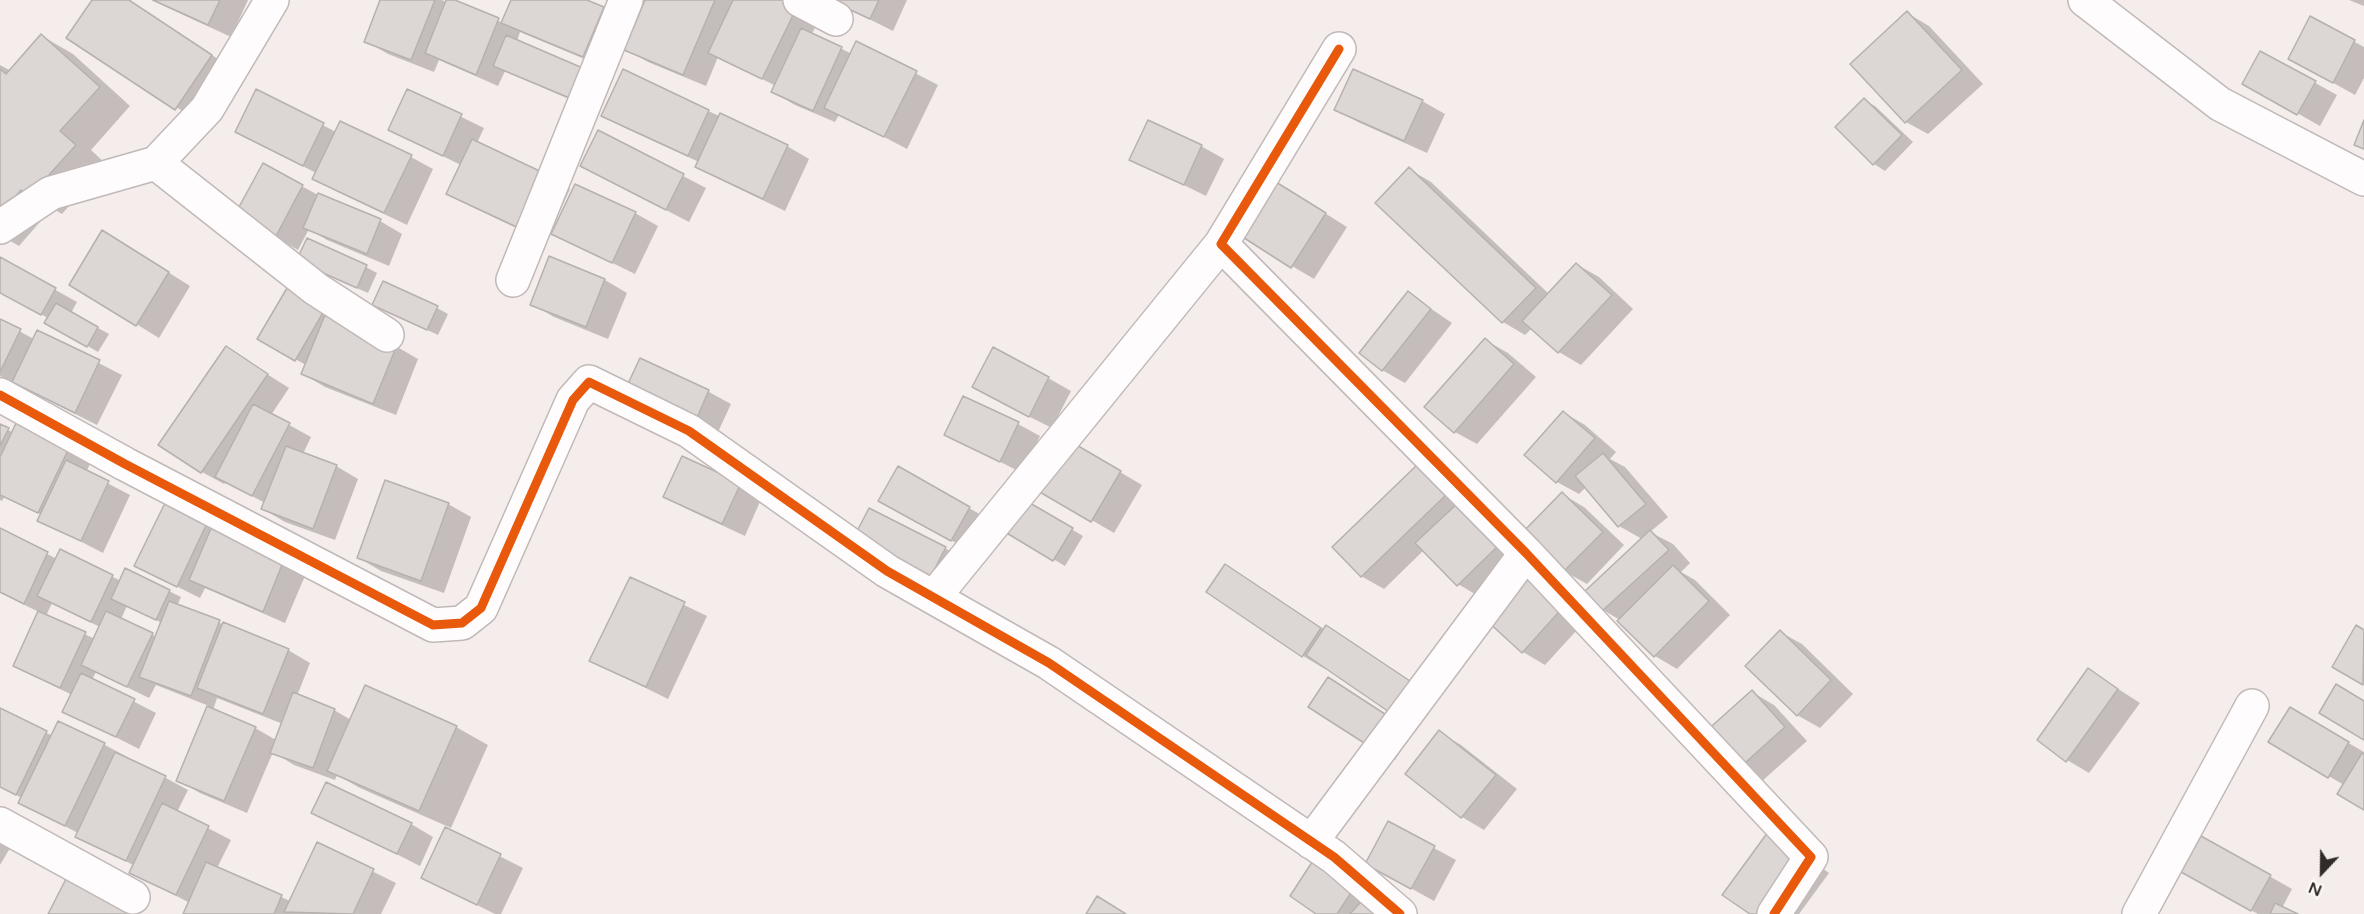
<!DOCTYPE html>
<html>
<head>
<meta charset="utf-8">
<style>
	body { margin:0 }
	#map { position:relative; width:2364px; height:914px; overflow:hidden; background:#f5edeb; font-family:"Varela Round",sans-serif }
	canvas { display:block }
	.north { position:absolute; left:2292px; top:842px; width:60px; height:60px; -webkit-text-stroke:4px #fefbfa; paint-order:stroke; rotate:202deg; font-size:16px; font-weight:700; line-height:24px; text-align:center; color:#302b29 }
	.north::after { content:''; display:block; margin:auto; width:21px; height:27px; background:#302b29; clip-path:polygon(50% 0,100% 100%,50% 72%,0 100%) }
</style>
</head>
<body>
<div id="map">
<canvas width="2364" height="914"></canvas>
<div class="north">N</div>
</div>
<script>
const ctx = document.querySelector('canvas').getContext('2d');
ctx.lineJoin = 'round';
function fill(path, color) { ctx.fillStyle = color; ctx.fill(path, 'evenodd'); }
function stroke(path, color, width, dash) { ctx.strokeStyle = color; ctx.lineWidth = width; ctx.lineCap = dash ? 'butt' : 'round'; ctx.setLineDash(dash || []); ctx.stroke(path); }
fill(new Path2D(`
	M94,0H129L233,69L198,121L69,38Z
	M151,0H248L231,37Z
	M382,0H442L447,3L451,0L503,23L512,0H583L626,21L606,68L520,32L517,41L594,110L505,71L498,86L439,60L434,72L388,54L366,41Z
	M647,0H779L818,21L812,34L852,54L857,43L938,85L907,149L846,117V119L839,115L835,122L795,105L773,92L776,86L718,57L706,86L648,62L626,49Z
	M831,0H907L893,31Z
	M2349,0H2364V6Z
	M1907,13L1929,26L1983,84L1928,134L1906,122Z
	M2311,18L2364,47V78L2355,95L2312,71Z
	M42,36L73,54L130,106L91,150L106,164L62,214L52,208L19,246L0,235V65L11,71Z
	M2261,53L2337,95L2320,126L2244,83Z
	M257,91L336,132L411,157L433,169L407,225L336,191L314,178L316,173L237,132Z
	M408,91L484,128L477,143L548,176L570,189L546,242L470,206L448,193L461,165L389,130Z
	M1864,100L1875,106L1913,142L1885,171L1874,164L1837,127Z
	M1422,101L1445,114L1427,153L1358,122L1336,109Z
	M708,111L787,146L809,159L785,211L719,179L697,167L699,162L625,128L603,116Z
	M599,132L706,188L689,222L604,178Z
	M1201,146L1224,159L1206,196L1131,159Z
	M263,165L318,195L380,221L402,234L389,266L327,240L309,229L298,250L259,228Z
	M1409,169L1431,182L1549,294L1576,264L1599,277L1633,309L1581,365L1559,352L1532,328L1525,335L1503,322L1377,203Z
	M576,186L635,213L658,226L635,274L553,234Z
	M1299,197L1347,227L1314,279L1292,266Z
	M125,245L190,286L159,338L71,284Z
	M550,258L605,280L627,293L608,339L554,317L532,304Z
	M0,259L77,302L71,313L109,334L98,352L46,322L48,318L0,292Z
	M309,267H366L377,273L368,293Z
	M290,285L418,359L396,415L325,387L303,374L306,365L259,339Z
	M1408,293L1452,323L1405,383L1382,370Z
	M437,308L448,314L438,335L385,310Z
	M0,321L34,339L38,332L122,375L97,425L0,376Z
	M1485,340L1508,353L1536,377L1477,444L1455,432Z
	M226,348L289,388L271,415L311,437L303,454L336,466L358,479L335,540L285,522L263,509L265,503L226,482L224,484L202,472Z
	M641,360L709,392L731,404L718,432L650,400Z
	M1048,378L1071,391L1052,428L996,400Z
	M1563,412L1585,425L1616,452L1610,459L1625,467L1668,517L1650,532L1673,544L1690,563L1681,572L1695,580L1730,615L1677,669L1655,656L1619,621L1620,620L1603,610L1586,592L1642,539L1619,526L1586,487L1579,494L1557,482Z
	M18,423L92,460L86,472L130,495L103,553L39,520L42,515L4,497L2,501L0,500V426L14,433Z
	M1018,424L1040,436L1022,473L946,434Z
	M1069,442L1142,485L1114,533L1040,490Z
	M1418,466L1521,558L1480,597L1458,584L1424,550L1384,589L1361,576Z
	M898,468L992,521L974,553L902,513Z
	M740,484L762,497L745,536L687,509L664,497Z
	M1562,494L1584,507L1624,545L1587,584L1564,571Z
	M167,501L310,564L285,623L205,588L200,598L136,566Z
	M1024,501L1083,536L1065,566L1007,532Z
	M448,504L471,517L444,593L381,571L359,558Z
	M0,530L57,559L61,551L121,581L126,570L181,597L177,606L288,650L310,663L297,696L334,710L351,720L456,727L488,745L451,828L360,788L337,775L335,780L294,765L273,752L247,813L200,793L178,780L209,706L156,685L149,698L96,672L92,680L156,713L139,749L64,711L72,695L15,666L39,612L0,593ZM52,603L100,627L95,639L46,616ZM127,606L162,623L157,637L121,619ZM217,698L283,724L276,740L255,728L213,710Z
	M945,548L967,561L954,587L878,550Z
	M1226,566L1325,630L1327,627L1349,640L1437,699L1418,727L1326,667L1325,669L1303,656L1208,592Z
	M1531,573L1588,618L1545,665L1523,652Z
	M630,579L707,616L668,699L591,661Z
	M2356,627L2364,632V684L2334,667Z
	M1780,632L1802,644L1853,694L1820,728L1797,715Z
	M2089,670L2140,703L2089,773L2067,760Z
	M1752,692L1774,705L1807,741L1761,782L1738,769Z
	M2290,709L2364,752V808L2344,785L2270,742Z
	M0,710L53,736L59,723L105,745L188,790L177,812L231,840L217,868L290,901L317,844L396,883L381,914H185L190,903L131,873L135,866L77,836L78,833L20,803L22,798L0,787Z
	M1413,732L1395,760L1373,747Z
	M1439,732L1461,745L1517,789L1484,830L1462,817Z
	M313,812L411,824L433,837L420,866Z
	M0,828L16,838L0,865Z
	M446,829L523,868L501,914H495L423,878Z
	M2202,838L2292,889L2282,908L2295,914H2258L2205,885Z
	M1791,846L1829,873L1799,914H1752Z
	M1434,848L1456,860L1434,901L1389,876Z
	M1316,858L1392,914H1319Z`), '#0003');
const building = new Path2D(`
	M92,0H129L212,55L175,110L66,38Z
	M153,0H220L208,25Z
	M380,0H435L411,60L364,42Z
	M446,0H455L499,18L476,75L425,53Z
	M511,0H587L604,7L583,57L501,23Z
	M645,0H715L683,75L624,50Z
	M733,0H782L797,7L762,79L708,53Z
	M829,0H879L870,19Z
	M1907,11L1962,70L1905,123L1850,64Z
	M2310,16L2355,40L2333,83L2288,59Z
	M801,28L842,47L813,111L771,92Z
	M41,34L100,87L60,131L76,145L29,197L21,190L0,214V69L6,74Z
	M506,35L585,69L572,99L493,66Z
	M856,41L917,71L884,137L824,108Z
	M2260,51L2316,81L2297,115L2242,84Z
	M623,69L709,110L688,156L601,116Z
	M1353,69L1423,100L1404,141L1334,110Z
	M256,89L324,123L303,166L235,132Z
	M407,89L462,114L443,156L388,130Z
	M1864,98L1902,135L1873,165L1835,127Z
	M720,113L788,145L763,199L695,167Z
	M1148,120L1202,145L1184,185L1129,160Z
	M2364,120V149L2354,145Z
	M340,121L412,155L384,213L312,179Z
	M598,130L684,174L666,210L580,166Z
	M472,139L548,175L523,230L446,194Z
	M263,163L303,185L275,238L234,216Z
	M1409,167L1536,288L1502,323L1375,203Z
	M1276,182L1326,213L1291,268L1241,236Z
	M575,184L636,212L612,263L551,234Z
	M318,193L381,219L367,254L303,228Z
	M102,230L169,272L136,326L69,285Z
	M307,238L367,265L357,288L296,261Z
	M549,256L605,279L586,327L530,305Z
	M0,257L56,288L41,315L0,293Z
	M1576,263L1612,295L1558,353L1522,321Z
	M383,281L438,306L427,330L372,305Z
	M290,283L328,304L295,361L257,339Z
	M1408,291L1431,309L1382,371L1359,353Z
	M56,303L98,327L87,347L44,323Z
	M325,315L397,345L373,404L301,374Z
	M0,319L21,329L0,372Z
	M37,330L100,360L75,413L12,382Z
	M1485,338L1514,364L1454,433L1424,407Z
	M226,346L268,374L201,473L158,445Z
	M993,347L1049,377L1029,417L972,387Z
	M640,358L709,390L696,420L626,388Z
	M963,396L1019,422L1000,462L944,435Z
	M253,404L290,423L252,496L215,477Z
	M1563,411L1595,438L1556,483L1524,455Z
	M17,421L70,446L38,513L0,495V457Z
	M0,424L9,428L0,446Z
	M1068,440L1121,471L1091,522L1038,491Z
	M286,446L337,465L313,529L261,509Z
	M1603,453L1646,504L1618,527L1575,476Z
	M682,456L741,483L722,524L663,497Z
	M66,460L109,481L81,541L37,521Z
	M1418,464L1447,494L1361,577L1332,547Z
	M898,466L970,507L951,541L878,501Z
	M385,480L449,503L421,581L357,558Z
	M1562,492L1603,532L1563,572L1522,533Z
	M167,499L209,519L177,587L134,566Z
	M1023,499L1073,528L1053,561L1005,532Z
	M1459,502L1500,544L1457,586L1415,543Z
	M869,508L946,547L931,576L854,537Z
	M215,519L288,550L263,612L189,580Z
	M0,528L48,552L24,604L0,592Z
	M1650,530L1669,550L1602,611L1584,592Z
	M60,549L113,575L91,622L37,596Z
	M1225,564L1321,628L1302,657L1206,592Z
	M1673,565L1709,601L1654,657L1617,621Z
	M125,568L170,590L156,620L111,599Z
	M1531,571L1566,604L1522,653L1486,620Z
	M630,577L685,602L646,687L589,661Z
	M169,601L220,620L191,696L139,677Z
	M38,611L86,632L60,688L13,666Z
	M106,611L153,633L127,687L81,665Z
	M223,622L289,649L263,714L197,688Z
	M1326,625L1416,685L1395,716L1306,655Z
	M2356,625L2364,630L2363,685L2332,667Z
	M1780,630L1831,680L1797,716L1745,666Z
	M2088,668L2118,689L2066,762L2037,740Z
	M81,673L135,699L116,737L62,712Z
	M1328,677L1391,718L1372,748L1308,707Z
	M2336,684L2364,701V740L2319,713Z
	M365,685L457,726L419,811L327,771Z
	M1752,690L1785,727L1737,770L1704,733Z
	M293,692L335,709L313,768L270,753Z
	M207,706L256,727L224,801L176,781Z
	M2290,707L2349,742L2328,778L2268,742Z
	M0,708L47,731L16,795L0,787Z
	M58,721L105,743L65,826L18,803Z
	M1439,730L1496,775L1461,818L1405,774Z
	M115,752L166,776L126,861L75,837Z
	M2362,753L2364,754V810L2337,794Z
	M326,782L412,823L397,854L311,813Z
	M162,803L209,826L176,895L129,873Z
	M1388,821L1435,846L1411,889L1365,864Z
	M445,827L501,854L477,905L421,878Z
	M1768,832L1808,859L1768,914H1750L1722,895Z
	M2201,836L2271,875L2251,911L2181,872Z
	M317,842L374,869L353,914L284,912Z
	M1316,856L1357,884L1337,914H1316L1290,896Z
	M206,862L282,895L274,914H183Z
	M67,877L134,910L132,914H48Z
	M1368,894L1390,914H1350Z
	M1097,896L1126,914H1086Z
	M2275,903L2298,914H2270Z`);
fill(building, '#dcd6d4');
stroke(building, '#b6b0ae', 1.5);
const minor = new Path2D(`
	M800,0L836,19
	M2085,0L2220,104L2364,179
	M1339,49L1221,244L1526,553L1811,857L1774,914
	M156,163L316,289L387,335
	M0,227L51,193L156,163L207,109L272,0
	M513,280L626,0
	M0,395L125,464L433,625L462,623L481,608L573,400L589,382L689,431L887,571L1049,663L1334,857L1400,914
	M934,597L1221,244
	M0,824L133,897
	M1311,842L1526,553
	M2139,914L2252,706`);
stroke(minor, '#c0b9b8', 36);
stroke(minor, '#fefcfc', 33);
stroke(new Path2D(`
	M1339,49L1221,244L1526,553L1811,857L1774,914
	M0,395L125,464L433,625L462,623L481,608L573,400L589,382L689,431L887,571L1049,663L1334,857L1400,914`), '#e8590c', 9);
</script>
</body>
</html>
